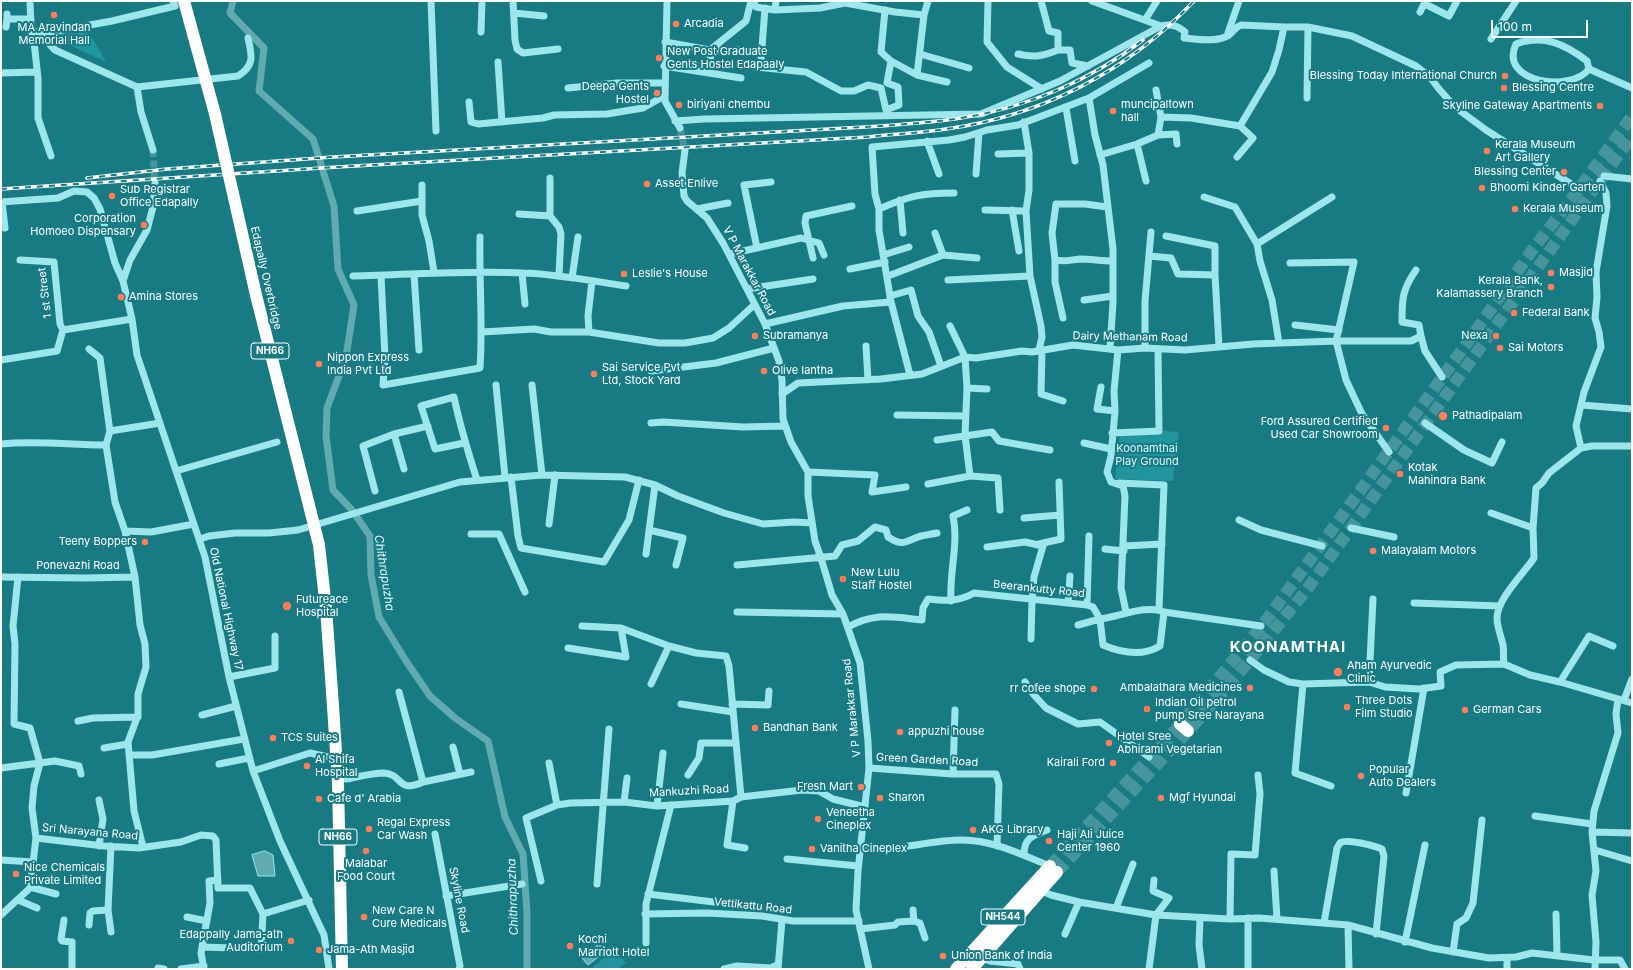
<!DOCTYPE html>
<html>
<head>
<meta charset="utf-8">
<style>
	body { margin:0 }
	#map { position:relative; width:1633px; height:970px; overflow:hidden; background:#187b84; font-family:Inter,sans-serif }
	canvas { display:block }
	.frame { position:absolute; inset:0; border:2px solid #fff; pointer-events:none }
	.scale { position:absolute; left:1491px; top:20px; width:97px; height:18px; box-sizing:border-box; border:2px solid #fff; border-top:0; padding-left:5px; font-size:12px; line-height:14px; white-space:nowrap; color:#fff; -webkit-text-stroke:3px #187b84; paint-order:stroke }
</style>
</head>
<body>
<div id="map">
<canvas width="1633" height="970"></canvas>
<div class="frame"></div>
<div class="scale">100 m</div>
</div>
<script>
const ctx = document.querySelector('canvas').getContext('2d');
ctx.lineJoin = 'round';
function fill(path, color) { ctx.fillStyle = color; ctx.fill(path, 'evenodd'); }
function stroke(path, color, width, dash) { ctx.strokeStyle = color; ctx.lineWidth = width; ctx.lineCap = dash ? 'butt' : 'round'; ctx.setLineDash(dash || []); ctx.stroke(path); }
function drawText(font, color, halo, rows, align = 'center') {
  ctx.font = font + ' Inter,sans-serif'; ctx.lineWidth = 4; ctx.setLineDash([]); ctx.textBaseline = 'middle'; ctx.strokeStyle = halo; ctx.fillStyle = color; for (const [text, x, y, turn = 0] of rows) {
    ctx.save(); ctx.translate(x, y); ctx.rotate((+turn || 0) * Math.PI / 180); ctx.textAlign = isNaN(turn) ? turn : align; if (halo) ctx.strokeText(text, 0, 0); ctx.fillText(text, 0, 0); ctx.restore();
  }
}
fill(new Path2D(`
	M82,25L95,42L106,62L63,42L53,29Z
	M1151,430L1179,432L1173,481L1115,479L1120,431Z
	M614,950L626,963L618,969H594L593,967Z`), '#21959d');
const water = new Path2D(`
	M265,851L273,855L275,876H258L252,855Z
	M601,943L607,950L588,965L582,958Z`);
fill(water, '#61aab0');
stroke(water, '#8feaef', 1);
stroke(new Path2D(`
	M233,1L230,13L264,48L259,91L313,139L334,206L338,269L354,305L346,357L327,408L326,436L333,490L352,510L370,536L371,575L379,617L406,661L430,696L455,718L488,741L505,817L523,854L527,912V969`), '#61aab0', 7);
stroke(new Path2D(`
	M680,128L685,150
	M153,150L155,183`), '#46959d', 7, [7, 3.5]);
stroke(new Path2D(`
	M1050,866L1179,726L1265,622L1470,339L1533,249L1579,189L1632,116
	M1057,872L1204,714L1250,660L1305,592L1632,136`), '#46959d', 12, [12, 6]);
stroke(new Path2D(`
	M30,1L31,29L40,34L55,50L137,87L141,112L153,150
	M431,1L436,131
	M513,1L515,40L517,49L523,53L558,49
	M667,1L665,101L680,128
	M753,1L756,7L775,10L820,8L845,3L895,12L924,15L928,1
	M988,1L987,42L1007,67L1042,89
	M1041,1L1049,31L1058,33V50H1070L1072,63L1088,66
	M1092,1L1161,26
	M775,10L776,1
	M885,10L881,52L891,61L917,75
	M1420,12L1424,4L1427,5L1449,16L1457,1
	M514,13L544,16
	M7,14V19H31
	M924,15L917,75L947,82
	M1145,20L1157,1
	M6,27L7,19
	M31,29L34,42L38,78V118L51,156
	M481,32L482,1
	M1228,33L1239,1
	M40,34L112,21L175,6L173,1
	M1491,39L1516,1
	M665,42L710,50L711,66
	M710,50L746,21L751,1
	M710,50H743
	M920,54L969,68
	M1018,54C1034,58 1043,56 1058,50
	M761,60L765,8
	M498,62L502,122
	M664,66L741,78
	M756,67L806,72L841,91H854L868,85L881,88L886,110L899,105L898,87L887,83L891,61
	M1589,69C1571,93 1498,83 1516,44C1543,34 1565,44 1587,61L1589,69L1632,88
	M1,73L37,72
	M137,87L238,76C255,65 252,56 248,38
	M568,88L617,83H664
	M1156,90L1161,117
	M1089,98L1095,135L1103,165L1113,249V303L1110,348
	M1307,98L1308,27
	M469,102L471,122L478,124L543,118L554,115L607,114L643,108L664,96
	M1066,108L1075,161
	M675,121L704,119L981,114L1060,81L1161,26C1171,24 1177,25 1185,32L1184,38C1197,39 1217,43 1229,35C1234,31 1235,27 1241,25L1284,27
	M1024,122L1029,153V190L1026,211L1030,276L1041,326L1042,337L1039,350
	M1158,135L1176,134L1177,144
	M927,141L939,174
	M1137,144L1146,181
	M685,150L682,173L684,196L687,201L707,218L723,243L765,324L779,361L782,380L783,419L791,442L808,472V496L815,541L821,558L832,595L843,614L860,663L868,741L869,768L858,871L856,910L869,969
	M998,154L1029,153
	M1100,155L1137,144L1158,135L1161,117L1191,118L1240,126L1272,72L1279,50L1284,27H1308L1352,36L1416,66L1430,77L1439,89L1455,107L1486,130L1579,189
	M1237,157L1253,138L1240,126
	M976,174L979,133
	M1604,176L1632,179
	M550,178V216
	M155,183L153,207L147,230L130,260L123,281L132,319L137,355L205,557L229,677L253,771L280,841L324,935L329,969
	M422,185V215L429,241L434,272
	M1204,197L1235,207L1257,244L1260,261L1272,300L1279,343
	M900,200L903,233
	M1,202L58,198L74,191L87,192L94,198L100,209L115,263L123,281
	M2,202L5,228
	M697,209L728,203
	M879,209C909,196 921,193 954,193
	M985,210L1026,211
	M1012,210L1019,251
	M357,211L422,201
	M519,214L550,216L559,227L561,234L559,275
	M935,233L943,255
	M1166,236L1215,246V275L1219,346
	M1257,244L1332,197
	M757,248L744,185L771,182
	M730,254L801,238L819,243L824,255
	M883,255L909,247
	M1149,256L1171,258L1178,274L1215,275
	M813,258L805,223L806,216L852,206
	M20,260L54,262L60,324L63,330
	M1055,260L1052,233L1056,204H1085L1107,207
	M1290,263L1354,262L1336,341H1411L1421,336L1425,351L1442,377
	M850,269L885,262
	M1416,270C1402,290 1402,299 1402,322L1419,325L1421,336
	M522,273L525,304
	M414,274L419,350
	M353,276C410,275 466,270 523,273C558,274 592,281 626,286
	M381,276L385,357L383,385L480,368C483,324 479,281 480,237
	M888,276L943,255L977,258
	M572,278L578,237
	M948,280L1030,276
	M747,289L813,279
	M890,298L910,375
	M1084,300L1113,296
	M1063,318L1055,282V260C1068,262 1068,260 1080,259C1090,259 1102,261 1112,261
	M765,324L843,306L891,302
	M1295,325L1339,330
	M950,326L965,357L967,388L965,435L970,476
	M482,332L534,329L551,332H589L659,343H685L713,338L729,328L754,305
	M589,332L588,316L592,281
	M866,346L868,380
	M1145,348V301L1151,232
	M89,349L100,358L110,432
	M1042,350L1041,394L1063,401
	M1118,350L1114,391L1115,411L1111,456L1107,472L1111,482L1123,486L1125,496L1121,588L1126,612
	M1,360L57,351L63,330L132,319
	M941,366L929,332L918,316L911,290L890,296L879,230V209L875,194L872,147L949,140L965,137L987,130L1018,125L1089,98L1149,63
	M651,371L716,363L774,348
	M496,385L505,477
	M532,385L542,475
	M1101,387L1097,409L1115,411
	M967,388L987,389
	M782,394L798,383L881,379L922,374L965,357L976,358L1022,351L1032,352L1073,345L1118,350L1145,348L1185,350L1253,344L1336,341L1346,380L1362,414L1389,452
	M1581,405L1632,409
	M897,415L965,416
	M651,423L663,422L743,427L785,426
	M1425,423L1464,450L1492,463L1502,442
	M1112,433L1159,431L1158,349
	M394,434L404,469
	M937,440L992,432L999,441L1050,450
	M464,443L435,449L421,406L454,397C460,426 468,452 477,480
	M1084,443L1111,449
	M1,444C37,440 69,445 106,445
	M1581,448L1576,426L1584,392L1601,347L1599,332L1595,318L1597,297L1596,272L1607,206L1606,193L1600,181
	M176,471L277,442
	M808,472L875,475L872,492L906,487
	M511,477L518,536L521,548L604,562L629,520L639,480
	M1119,483L1164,485L1159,609
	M928,484L970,476L998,478L1000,510
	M375,491L363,446L394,434L428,426
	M1491,513L1533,528
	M1024,518L1060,515
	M1239,520L1261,530L1322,546
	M549,524L555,475
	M1351,528L1394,537
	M649,530L683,538L676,565
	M125,531L115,502L106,445L110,431L160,423
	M471,534H499L525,592
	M200,539L209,536L235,533H269L298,530L460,482L542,475L625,477L655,485L678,496L724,513L763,524L794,522L812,523
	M1039,544L1061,539L1059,482
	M1124,546L1162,544
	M987,547L1025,542L1043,546L1034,577L1032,600L1031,639
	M1105,549L1124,551
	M646,554L655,485
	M737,565L835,556L842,545L858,541L875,527L886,530L888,537C905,548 906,540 921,536C926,535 932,534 937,533
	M1,577L85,578L135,577L125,531L151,532L194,524
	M18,577L13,626L15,644L14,724L30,728L40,763L34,786L32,808L36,838
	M135,577L140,625L145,644L146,667L138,694V715L128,742L134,811L143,847
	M951,601C949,573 959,543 953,516L967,510
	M1068,603L1070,576
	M1414,603L1500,606
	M1087,605L1089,536
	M737,612L843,614
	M1078,625L1100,619L1103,645C1122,653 1142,657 1160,646L1164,612
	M582,626L621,628L669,646L696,653L726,656L729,666L741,797
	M848,627C875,612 893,617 922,620L923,608L928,599C945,601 958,602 974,593L1087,605L1093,607L1100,619C1119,617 1147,604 1164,612L1261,626
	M568,648L626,657L621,628
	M1250,660L1264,670L1289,682L1303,684L1369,682L1385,687L1419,689L1441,686L1440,672L1456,665L1504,664L1530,675L1560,682L1632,703
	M1504,664C1503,658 1504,651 1503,645C1501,636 1497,627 1497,618C1497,599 1524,573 1534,558L1533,528L1536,488L1542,483L1549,473L1581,448L1592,446H1632
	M229,677L275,668V636
	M1025,682L1034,695L1046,708L1078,724L1100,722L1149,757
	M1369,682L1373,599
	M1560,682L1589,636L1613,646
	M651,684L669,646
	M1303,684L1295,773L1331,786
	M1624,700L1632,679
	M681,704L733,712
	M732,704L768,705L769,691
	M202,715L236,706
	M78,721L93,718L138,717
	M453,747L460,774
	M104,748L128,744
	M129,755H152L244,739
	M549,763L557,805
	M219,764L249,758
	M1,768L55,761L79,766L81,774
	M869,768L953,774H996L999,784L997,846
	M253,771L310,753L328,757
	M953,774L955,710
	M688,775L699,758L701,743H736
	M346,779C358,777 371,773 384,773C403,774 397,794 423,782L399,692
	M423,782L471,772
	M1406,793L1424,688
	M99,800L103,819L99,846
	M733,801L727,845L745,848
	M624,802L627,778
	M657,806L663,753
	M1535,816L1592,824
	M1592,832L1632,833
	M435,834L460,966L459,969
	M862,848C896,852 928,840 962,840C993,840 1022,855 1050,866
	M1595,850L1632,861
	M1024,855C1024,838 1032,836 1047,830
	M787,859L858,866
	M1,860L33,862
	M1274,871L1277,919
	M541,881L526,818L557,805L570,803L624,802L657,806L733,801L741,797L802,790L819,791L833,799L865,807
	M597,884L609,729
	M30,887L56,894
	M1042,891L1051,895L1079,902L1156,915L1230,919L1259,918L1348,925L1432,948L1489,958L1516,957L1532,953L1594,960H1620L1625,969
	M648,894L722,903
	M446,896L522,884
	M18,900L37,908
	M1116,908L1133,864
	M645,914L707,913L762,916L793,921H859
	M1556,914L1557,954
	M1,915L30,888L36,838L104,846L139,848L181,842L201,835L213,836L216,840L218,888H250L263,914
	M187,917L207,921
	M1200,918L1199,945L1202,969
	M1248,918V969
	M1230,919L1231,854L1255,855L1260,794L1258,775
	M64,920L61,939L62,941L72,942V969
	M914,921L920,923L925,938
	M1324,923L1337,848C1337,848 1340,843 1340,843C1346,838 1375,846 1382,849L1384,856L1376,934
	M89,925L90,913L93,911L108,910
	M1348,925L1349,969
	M860,929L895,925L898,922L914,921L913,910
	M111,932L108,910L111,846
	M1065,934L1079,902
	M1405,942L1425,845
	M646,943V904L671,805
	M202,947L210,903L209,881L218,880
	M1453,952L1457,924L1466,918L1473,903L1482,820
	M982,958L990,961L1018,964L1020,969
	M158,968L164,969
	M181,969L204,966
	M204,969L201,953L202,947L261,949L263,914L309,900
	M724,969L737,966L771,968L777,965
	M778,969L782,920
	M1149,969L1156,915L1169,898L1153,891L1154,880
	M1507,969V958
	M1595,969L1596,942L1592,895L1596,871L1592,832L1594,811L1618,733L1616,714L1618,699`), '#9de7ec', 7);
stroke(new Path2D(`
	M333,706L338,783L342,969
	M1180,724L1188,731
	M956,969L1050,866
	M972,969L1057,872`), '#fff', 12);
const rail = new Path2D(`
	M87,178L167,169L333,157L882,126C908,124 935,122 961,118C1026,108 1091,80 1143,40
	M1,189L337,167L868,137C894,134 920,133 946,129C1042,116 1128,71 1194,1`);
stroke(rail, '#fff', 3.5);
stroke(rail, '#187b84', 2, [6]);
stroke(new Path2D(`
	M184,1L215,114L256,295L319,545L326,608L333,706`), '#fff', 12);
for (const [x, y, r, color] of [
	[54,15,4,"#ff7e58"],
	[676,24,4,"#ff7e58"],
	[659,58,4,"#ff7e58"],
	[1505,76,4,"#ff7e58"],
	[1504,88,4,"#ff7e58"],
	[657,93,4,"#ff7e58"],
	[679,105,4,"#ff7e58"],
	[1600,106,4,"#ff7e58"],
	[1113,111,4,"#ff7e58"],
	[1487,151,4,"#ff7e58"],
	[1564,172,4,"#ff7e58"],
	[647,184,4,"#ff7e58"],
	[1482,188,4,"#ff7e58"],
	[112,196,4,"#ff7e58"],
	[1515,209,4,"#ff7e58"],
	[144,225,4,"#ff7e58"],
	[1551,273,4,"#ff7e58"],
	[624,274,4,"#ff7e58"],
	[1551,287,4,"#ff7e58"],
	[121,297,4,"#ff7e58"],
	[1514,313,4,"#ff7e58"],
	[755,336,4,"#ff7e58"],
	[1496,336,4,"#ff7e58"],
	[1500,348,4,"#ff7e58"],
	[319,364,4,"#ff7e58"],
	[764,371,4,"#ff7e58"],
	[594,374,4,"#ff7e58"],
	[1443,416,5,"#ff7e58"],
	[1386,428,4,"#ff7e58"],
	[1400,474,4,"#ff7e58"],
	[145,542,4,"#ff7e58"],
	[1373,551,4,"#ff7e58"],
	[843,579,4,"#ff7e58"],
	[287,606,5,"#ff7e58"],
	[1338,672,5,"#ff7e58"],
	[1250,688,4,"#ff7e58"],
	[1094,689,4,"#ff7e58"],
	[1347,707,4,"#ff7e58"],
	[1147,709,4,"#ff7e58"],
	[1465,710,4,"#ff7e58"],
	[755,728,4,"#ff7e58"],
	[900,732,4,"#ff7e58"],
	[273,738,4,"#ff7e58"],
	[1109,743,4,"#ff7e58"],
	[1113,763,4,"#ff7e58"],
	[307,766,4,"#ff7e58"],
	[1361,776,4,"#ff7e58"],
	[861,787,4,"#ff7e58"],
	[880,798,4,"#ff7e58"],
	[1161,798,4,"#ff7e58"],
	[319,799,4,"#ff7e58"],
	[818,819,4,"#ff7e58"],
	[369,829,4,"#ff7e58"],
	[973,830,4,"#ff7e58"],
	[1049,841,4,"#ff7e58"],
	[812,849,4,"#ff7e58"],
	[366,851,4,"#ff7e58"],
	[16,874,4,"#ff7e58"],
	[364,917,4,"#ff7e58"],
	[291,941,4,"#ff7e58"],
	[570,946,4,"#ff7e58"],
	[319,950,4,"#ff7e58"],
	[943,956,4,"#ff7e58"]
]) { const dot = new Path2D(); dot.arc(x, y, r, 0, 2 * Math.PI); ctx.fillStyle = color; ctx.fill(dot); stroke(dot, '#187b84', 1.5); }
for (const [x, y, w] of [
	[270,351,38],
	[338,837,38],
	[1003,917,44]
]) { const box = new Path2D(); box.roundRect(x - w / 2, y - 8, w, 16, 3); ctx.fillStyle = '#187b84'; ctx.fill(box); stroke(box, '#fff', 1); }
drawText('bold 10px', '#fff', null, [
	["NH66",270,351],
	["NH66",338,837],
	["NH544",1003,917]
]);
drawText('11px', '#fff', '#187b84', [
	["Arcadia",684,24],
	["MA Aravindan",54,28,"center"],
	["Memorial Hall",54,41,"center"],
	["New Post Graduate",667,52],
	["Gents Hostel Edapaaly",667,65],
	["Blessing Today International Church",1497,76,"right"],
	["Deepa Gents",649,87,"right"],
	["Hostel",649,100,"right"],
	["Blessing Centre",1512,88],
	["biriyani chembu",687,105],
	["muncipaltown",1121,105],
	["hall",1121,118],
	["Skyline Gateway Apartments",1592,106,"right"],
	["Kerala Museum",1495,145],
	["Art Gallery",1495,158],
	["Blessing Center",1556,172,"right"],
	["Asset Enlive",655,184],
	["Bhoomi Kinder Garten",1490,188],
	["Sub Registrar",120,190],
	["Office Edapally",120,203],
	["Kerala Museum",1523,209],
	["Corporation",136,219,"right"],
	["Homoeo Dispensary",136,232,"right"],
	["Masjid",1559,273],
	["Leslie's House",632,274],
	["Kerala Bank,",1543,281,"right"],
	["Kalamassery Branch",1543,294,"right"],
	["Amina Stores",129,297],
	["Federal Bank",1522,313],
	["Subramanya",763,336],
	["Nexa",1488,336,"right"],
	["Sai Motors",1508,348],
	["Nippon Express",327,358],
	["India Pvt Ltd",327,371],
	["Sai Service Pvt",602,368],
	["Ltd, Stock Yard",602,381],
	["Olive Iantha",772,371],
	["Pathadipalam",1452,416],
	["Ford Assured Certified",1378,422,"right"],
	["Used Car Showroom",1378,435,"right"],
	["Kotak",1408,468],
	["Mahindra Bank",1408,481],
	["Teeny Boppers",137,542,"right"],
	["Malayalam Motors",1381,551],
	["New Lulu",851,573],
	["Staff Hostel",851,586],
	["Futureace",296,600],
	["Hospital",296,613],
	["Aham Ayurvedic",1347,666],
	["Clinic",1347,679],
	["Ambalathara Medicines",1242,688,"right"],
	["rr cofee shope",1086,689,"right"],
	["Three Dots",1355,701],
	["Film Studio",1355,714],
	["Indian Oil petrol",1155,703],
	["pump Sree Narayana",1155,716],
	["German Cars",1473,710],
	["Bandhan Bank",763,728],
	["appuzhi house",908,732],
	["Hotel Sree",1117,737],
	["Abhirami Vegetarian",1117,750],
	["TCS Suites",281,738],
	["Al Shifa",315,760],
	["Hospital",315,773],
	["Kairali Ford",1105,763,"right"],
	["Popular",1369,770],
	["Auto Dealers",1369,783],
	["Fresh Mart",853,787,"right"],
	["Sharon",888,798],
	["Mgf Hyundai",1169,798],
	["Cafe d' Arabia",327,799],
	["Veneetha",826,813],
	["Cineplex",826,826],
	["Regal Express",377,823],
	["Car Wash",377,836],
	["AKG Library",981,830],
	["Haji Ali Juice",1057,835],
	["Center 1960",1057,848],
	["Vanitha Cineplex",820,849],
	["Malabar",366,864,"center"],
	["Food Court",366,877,"center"],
	["Nice Chemicals",24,868],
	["Private Limited",24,881],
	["New Care N",372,911],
	["Cure Medicals",372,924],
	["Edappally Jama-ath",283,935,"right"],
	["Auditorium",283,948,"right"],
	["Kochi",578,940],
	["Marriott Hotel",578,953],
	["Jama-Ath Masjid",327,950],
	["Union Bank of India",951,956]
], 'left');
drawText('11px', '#fff', '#187b84', [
	["V P Marakkar Road",749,271,62],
	["Edapally Overbridge",266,278,77],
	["1 st Street",45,293,-97],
	["Dairy Methanam Road",1130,337,1],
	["Ponevazhi Road",78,566],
	["Beerankutty Road",1039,589,6],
	["Old National Highway 17",226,609,78],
	["V P Marakkar Road",852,708,-96],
	["Green Garden Road",927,760,3],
	["Mankuzhi Road",689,791,-3],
	["Sri Narayana Road",90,832,5],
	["Skyline Road",459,900,79],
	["Vettikattu Road",753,906,6]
]);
drawText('11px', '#dafafb', '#187b84', [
	["Koonamthai",1147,449],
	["Play Ground",1147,462]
]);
drawText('italic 12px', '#dcf9fb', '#187b84', [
	["Chithrapuzha",384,573,81],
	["Chithrapuzha",513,897,-92]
]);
ctx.letterSpacing = '1px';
drawText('bold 15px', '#fff', '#187b84', [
	["KOONAMTHAI",1288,647]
]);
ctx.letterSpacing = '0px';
</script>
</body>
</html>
